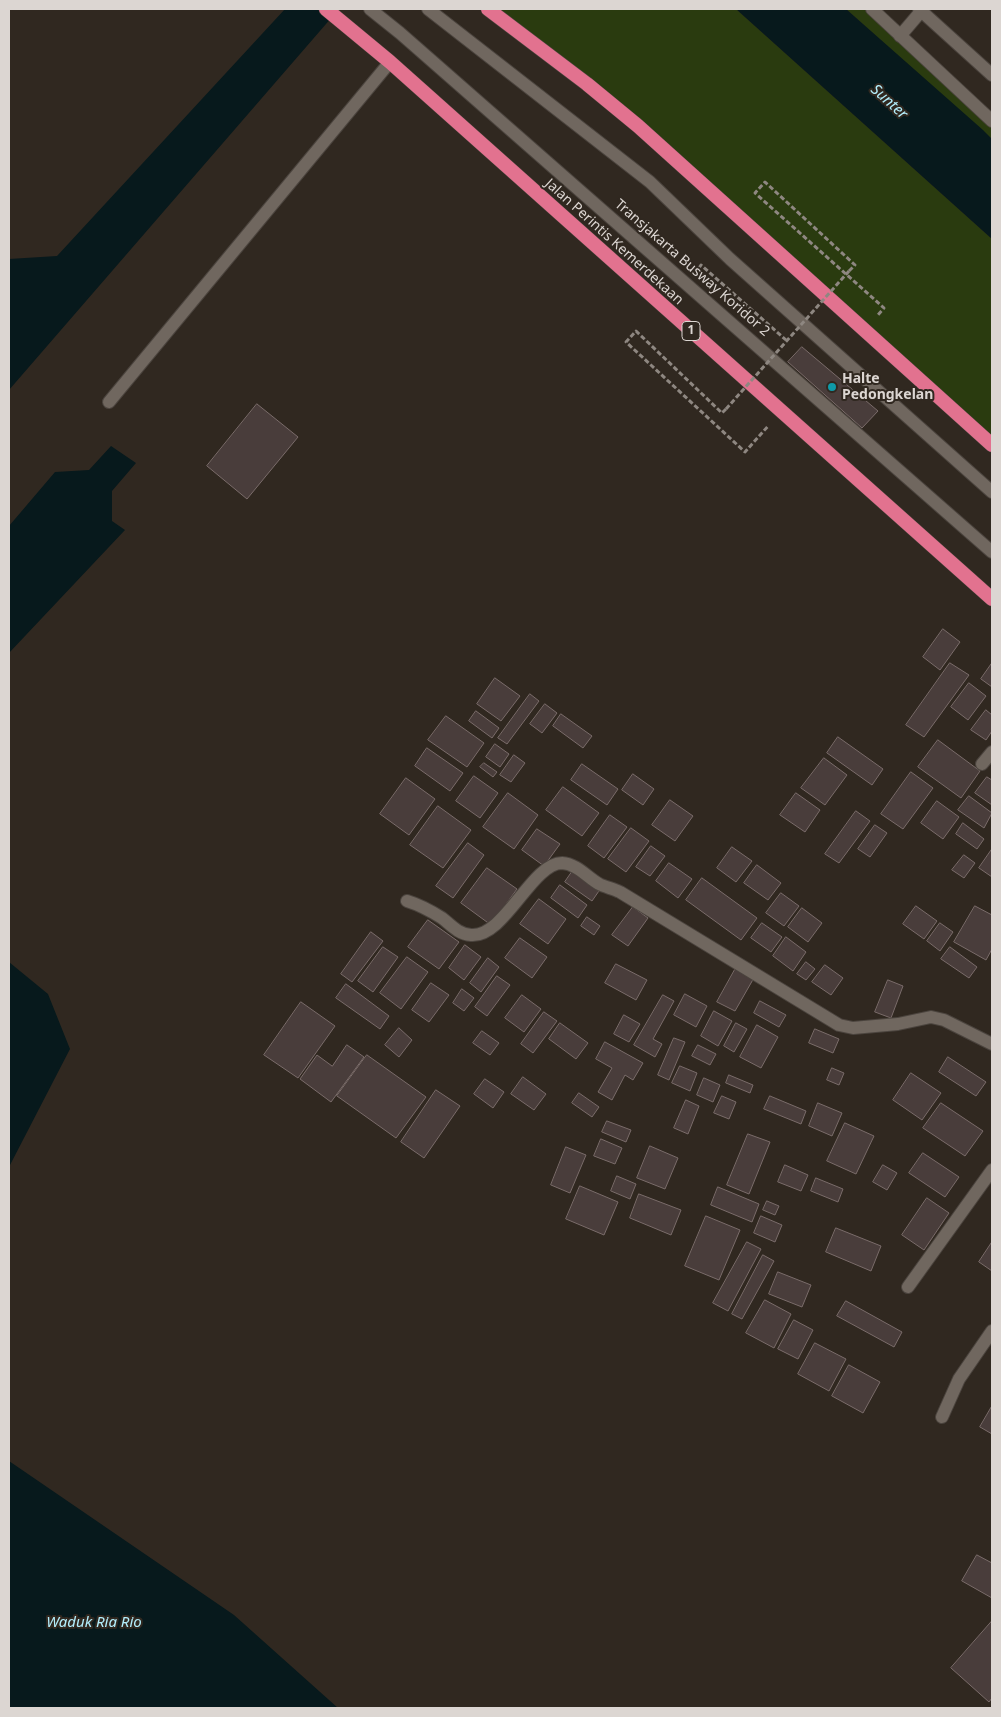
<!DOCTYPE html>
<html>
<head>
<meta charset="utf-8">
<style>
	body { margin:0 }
	#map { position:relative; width:1001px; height:1717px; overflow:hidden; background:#302820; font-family:"Noto Sans",sans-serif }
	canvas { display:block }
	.frame { position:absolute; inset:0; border:10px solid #dcd6d2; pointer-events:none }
</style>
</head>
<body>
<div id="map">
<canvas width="1001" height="1717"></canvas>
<div class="frame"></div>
</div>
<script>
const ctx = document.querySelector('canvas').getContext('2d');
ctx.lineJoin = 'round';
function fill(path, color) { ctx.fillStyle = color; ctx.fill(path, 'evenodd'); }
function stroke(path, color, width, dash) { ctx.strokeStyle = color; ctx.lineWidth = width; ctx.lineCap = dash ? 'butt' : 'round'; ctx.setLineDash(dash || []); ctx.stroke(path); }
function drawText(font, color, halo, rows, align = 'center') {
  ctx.font = font + ' "Noto Sans",sans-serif'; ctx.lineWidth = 4; ctx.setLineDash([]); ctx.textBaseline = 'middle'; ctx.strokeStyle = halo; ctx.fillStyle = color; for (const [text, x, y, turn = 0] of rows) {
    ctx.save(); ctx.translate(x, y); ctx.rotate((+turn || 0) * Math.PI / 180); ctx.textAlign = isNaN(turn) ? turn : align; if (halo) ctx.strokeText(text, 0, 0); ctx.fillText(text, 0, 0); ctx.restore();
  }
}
fill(new Path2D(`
	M488,9H736L992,239V442L638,126Z
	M846,9H873L992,120V140Z`), '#2a3b0f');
fill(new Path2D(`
	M285,9H339L9,390V259L57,256Z
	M736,9H846L983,130L992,139V239Z
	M111,446L136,463L112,491V521L125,530L9,653V526L55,472L89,470Z
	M9,962L48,994L70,1049L9,1167Z
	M9,1461L234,1615L338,1708H9Z`), '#07191c');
const building = new Path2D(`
	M802,347L878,411L862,428L788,362Z
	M257,404L298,437L247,499L207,466Z
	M943,629L960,642L940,670L923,657Z
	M950,663L969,675L924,737L906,725Z
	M992,663V687L981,679Z
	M495,678L520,696L501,721L477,704Z
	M969,683L986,696L968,720L951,707Z
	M530,694L539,701L507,744L498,738Z
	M545,704L557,713L542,733L530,724Z
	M986,710L992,715V731L986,740L971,730Z
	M476,711L499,728L492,738L469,721Z
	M561,714L592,736L583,748L553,726Z
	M446,716L484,743L467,767L428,740Z
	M838,737L883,769L872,785L827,753Z
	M938,740L980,771L961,798L918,767Z
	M495,744L509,754L500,767L486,757Z
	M427,748L463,773L450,791L415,766Z
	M514,755L525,763L511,782L500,775Z
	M824,758L847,775L825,805L801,788Z
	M484,763L497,772L493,777L480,767Z
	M582,764L618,789L607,805L571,780Z
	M911,772L933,788L903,829L881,814Z
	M633,774L654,789L643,805L622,790Z
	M474,776L498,793L480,818L456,801Z
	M987,777L992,780V805L975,793Z
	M406,778L435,799L409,835L380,814Z
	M563,787L599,813L582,836L546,810Z
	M508,793L538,815L514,849L483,827Z
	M796,793L820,810L805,832L780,815Z
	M969,796L992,813L984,828L958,810Z
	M670,800L693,816L675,841L652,825Z
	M937,801L959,817L943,839L921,823Z
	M438,806L471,830L443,868L410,845Z
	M856,811L870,821L839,863L825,854Z
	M610,815L627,827L604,858L588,846Z
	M963,823L984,839L977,849L956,834Z
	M875,825L887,833L870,857L858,849Z
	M631,828L649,841L626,872L608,859Z
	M537,829L560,844L544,866L522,850Z
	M468,843L484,855L453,898L436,886Z
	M651,846L665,856L650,876L636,867Z
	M732,847L752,861L736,882L717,868Z
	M992,849V877L979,868Z
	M964,855L975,863L964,878L952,870Z
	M669,863L692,879L678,898L656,881Z
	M757,865L781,883L768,900L744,883Z
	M487,868L517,889L491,925L461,903Z
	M574,869L601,888L592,901L565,882Z
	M702,878L757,918L741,940L686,900Z
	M560,885L587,905L578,918L551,898Z
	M781,893L799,906L784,926L766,913Z
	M539,899L566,919L548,944L520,924Z
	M916,906L937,921L924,939L903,924Z
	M975,906L992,915V949L986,960L954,942Z
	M633,907L648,918L628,946L612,935Z
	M802,908L822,923L808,942L788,927Z
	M587,917L600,926L594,935L581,926Z
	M428,920L459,942L439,969L408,947Z
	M762,923L782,937L771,952L751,938Z
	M940,923L953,932L940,951L927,941Z
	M371,932L383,941L352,982L341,974Z
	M786,937L806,952L793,971L773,956Z
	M520,938L547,957L532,978L505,958Z
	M465,945L481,957L464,980L449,968Z
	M383,947L398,957L373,992L358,981Z
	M950,947L977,967L969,978L941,959Z
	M407,957L428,972L401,1009L380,993Z
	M488,958L499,967L481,992L470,983Z
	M806,962L815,969L806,980L797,974Z
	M616,964L647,980L636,1000L605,983Z
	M825,965L843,978L831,995L812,982Z
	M737,966L755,976L735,1011L717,1002Z
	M497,976L510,985L487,1016L475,1007Z
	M888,980L903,986L891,1018L875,1012Z
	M431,983L449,995L429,1022L412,1010Z
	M346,984L389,1016L380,1029L336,998Z
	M462,989L474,998L464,1011L453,1003Z
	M685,994L707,1006L696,1027L674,1015Z
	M522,995L541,1009L524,1032L505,1018Z
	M663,995L674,1001L653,1039L662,1044L655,1057L634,1045Z
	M760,1001L786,1015L779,1027L754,1013Z
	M301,1002L335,1026L298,1078L264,1055Z
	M714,1011L732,1021L718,1046L701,1036Z
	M544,1012L557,1021L533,1053L521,1044Z
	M624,1015L640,1024L629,1042L614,1034Z
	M560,1023L588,1043L576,1059L549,1039Z
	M736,1023L747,1029L734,1052L724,1046Z
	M757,1025L778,1037L761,1068L740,1057Z
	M399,1028L412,1040L399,1057L385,1045Z
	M815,1029L839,1039L833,1053L809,1043Z
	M482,1031L499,1043L490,1055L473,1043Z
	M674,1038L685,1042L669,1080L658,1075Z
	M605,1042L643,1063L633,1080L625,1075L612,1100L598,1092L612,1068L596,1059Z
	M347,1045L364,1057L331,1102L300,1079L317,1055L332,1066Z
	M698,1045L716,1054L710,1065L692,1056Z
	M367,1055L426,1097L396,1138L337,1096Z
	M948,1057L986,1082L976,1096L939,1072Z
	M680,1066L697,1073L690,1091L672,1083Z
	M832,1068L844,1073L839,1085L827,1080Z
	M911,1073L941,1093L922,1120L893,1100Z
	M729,1075L753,1085L750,1093L726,1083Z
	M523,1077L546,1094L534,1110L511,1094Z
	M704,1078L720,1085L713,1102L697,1095Z
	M485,1079L504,1092L493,1108L474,1094Z
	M436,1090L460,1106L424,1158L401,1142Z
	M579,1093L599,1107L592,1117L572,1103Z
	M722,1096L736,1102L729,1119L714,1113Z
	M770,1096L806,1111L801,1124L764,1109Z
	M686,1100L699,1106L688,1134L674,1128Z
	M818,1103L842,1113L832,1136L809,1126Z
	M941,1103L983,1131L965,1156L923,1128Z
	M607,1121L631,1130L626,1142L602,1132Z
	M845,1123L874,1136L856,1174L827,1161Z
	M748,1134L770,1142L749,1194L727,1185Z
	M601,1139L622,1148L615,1164L594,1156Z
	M650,1146L678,1158L665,1189L637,1178Z
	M566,1147L586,1155L570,1193L551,1185Z
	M923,1153L959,1177L945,1197L909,1173Z
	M785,1165L808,1175L801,1191L778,1182Z
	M883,1165L897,1173L887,1190L873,1182Z
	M617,1176L636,1184L630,1199L611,1191Z
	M816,1178L843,1189L838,1202L811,1191Z
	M580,1186L618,1202L604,1235L566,1219Z
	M718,1187L759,1204L752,1222L711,1205Z
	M639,1194L681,1210L671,1235L630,1218Z
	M927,1198L949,1213L924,1250L902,1235Z
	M767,1201L779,1206L775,1215L763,1210Z
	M706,1216L740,1230L719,1280L685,1266Z
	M761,1216L782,1225L775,1242L754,1233Z
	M836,1228L881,1246L871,1271L826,1252Z
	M747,1242L761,1249L728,1311L713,1303Z
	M992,1242V1271L979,1262Z
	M763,1255L774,1261L742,1319L732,1314Z
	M778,1272L811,1285L802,1307L769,1294Z
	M765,1300L791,1314L774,1348L746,1333Z
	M846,1301L902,1332L894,1347L837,1316Z
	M794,1320L813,1330L798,1359L778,1349Z
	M815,1343L846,1359L829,1391L798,1374Z
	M849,1365L880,1382L863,1413L832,1396Z
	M992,1406V1434L980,1427Z
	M977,1555L992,1563V1598L962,1581Z
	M992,1621V1698L989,1702L951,1668Z`);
fill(building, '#493d3b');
stroke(building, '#7a6c6a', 1);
const service = new Path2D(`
	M370,9L400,33L992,552
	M428,9L650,182L730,259L992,492
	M900,36L923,9
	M109,402L390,62`);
const minor = new Path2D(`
	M872,9L992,121
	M919,9L992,75
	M982,764L992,752
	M407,901C420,905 431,911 442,918C451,925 458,934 471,935C504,938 532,863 562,863C577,864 587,877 599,884C605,887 614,889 620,892L839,1025L853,1028L898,1024L931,1017L944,1020L992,1044
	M908,1287L992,1170
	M942,1417L959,1379L992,1331`);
const trunk = new Path2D(`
	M326,9L390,62L992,599
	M488,9L587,84L638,126L992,445`);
stroke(service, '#4b443e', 14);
stroke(minor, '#4b443e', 14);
stroke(trunk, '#4b443e', 15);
stroke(new Path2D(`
	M699,268L701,265L786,340
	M849,271L855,265L765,182L755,193L884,308L877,316
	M726,409L722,413L636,331L626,342L745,452L769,425`), '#8e8781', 3, [5, 2.5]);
stroke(service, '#70675f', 12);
stroke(minor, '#70675f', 12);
stroke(trunk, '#e2728f', 14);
stroke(new Path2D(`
	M726,409L849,271`), '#8e8781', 3, [5, 2.5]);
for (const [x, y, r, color] of [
	[832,387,5,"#0f9aa8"]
]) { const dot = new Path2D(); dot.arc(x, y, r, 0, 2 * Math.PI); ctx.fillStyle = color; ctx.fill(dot); stroke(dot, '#302820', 2); }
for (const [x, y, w] of [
	[691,331,18]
]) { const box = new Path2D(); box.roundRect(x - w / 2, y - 9.5, w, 19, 4); ctx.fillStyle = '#302820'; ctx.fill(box); stroke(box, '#dcd6d2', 1); }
drawText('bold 12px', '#dcd6d2', null, [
	["1",691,331]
]);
drawText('14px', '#dcd6d2', '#302820', [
	["Jalan Perintis Kemerdekaan",614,242,42],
	["Transjakarta Busway Koridor 2",692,268,41]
]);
drawText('bold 14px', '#dcd6d2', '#302820', [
	["Halte",842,379],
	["Pedongkelan",842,395]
], 'left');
drawText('italic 15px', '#b3eefc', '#302820', [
	["Sunter",889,102,42],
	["Waduk Ria Rio",94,1623]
]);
</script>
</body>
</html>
